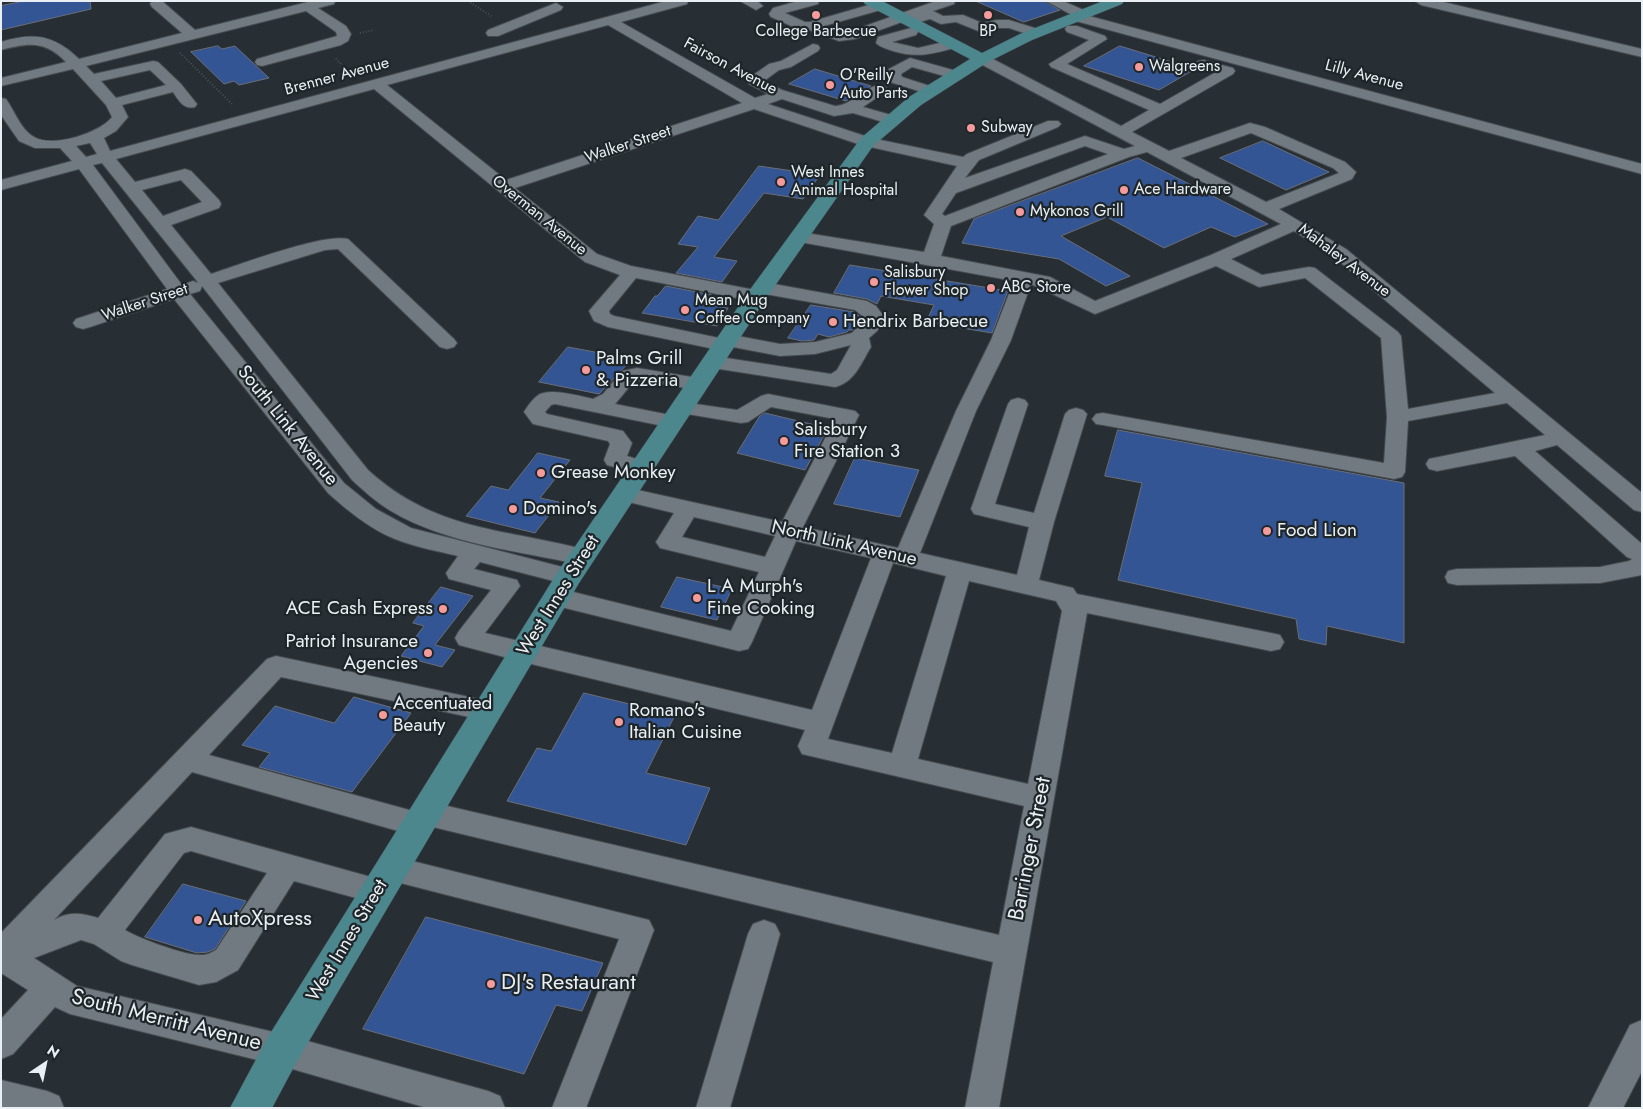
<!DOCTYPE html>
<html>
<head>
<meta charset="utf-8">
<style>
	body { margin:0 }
	#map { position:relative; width:1643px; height:1109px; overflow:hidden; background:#272f34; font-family:Jost,sans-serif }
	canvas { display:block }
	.frame { position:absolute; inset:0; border:2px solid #e9eff2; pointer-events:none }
	.north { position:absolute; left:20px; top:1039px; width:50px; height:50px; -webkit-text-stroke:4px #1e262a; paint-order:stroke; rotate:34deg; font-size:14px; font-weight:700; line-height:20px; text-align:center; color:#e9eff2 }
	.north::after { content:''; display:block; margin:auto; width:18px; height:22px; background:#e9eff2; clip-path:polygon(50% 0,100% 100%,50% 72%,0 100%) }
</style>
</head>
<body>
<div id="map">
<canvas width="1643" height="1109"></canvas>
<div class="frame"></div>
<div class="north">N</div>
</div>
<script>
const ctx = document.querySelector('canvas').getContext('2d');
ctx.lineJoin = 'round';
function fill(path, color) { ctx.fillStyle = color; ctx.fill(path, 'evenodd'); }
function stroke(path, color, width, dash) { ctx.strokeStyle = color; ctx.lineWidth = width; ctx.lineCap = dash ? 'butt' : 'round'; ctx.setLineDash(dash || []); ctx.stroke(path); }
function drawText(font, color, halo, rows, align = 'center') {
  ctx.font = font + ' Jost,sans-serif'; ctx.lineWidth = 4.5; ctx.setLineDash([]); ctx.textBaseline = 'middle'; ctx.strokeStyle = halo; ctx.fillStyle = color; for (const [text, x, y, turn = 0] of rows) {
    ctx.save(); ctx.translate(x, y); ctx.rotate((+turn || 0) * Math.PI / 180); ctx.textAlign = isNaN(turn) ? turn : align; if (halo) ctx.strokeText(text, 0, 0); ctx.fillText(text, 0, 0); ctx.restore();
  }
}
const building = new Path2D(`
	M25,1H90L91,9L1,30V6Z
	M976,1H1044L1060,10L1024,22Z
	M218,46L222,49L235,46L269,78L239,85L234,81L224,84L191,52Z
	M1120,46L1195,69L1159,90L1084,66Z
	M815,69L871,86L846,101L789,84Z
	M1263,141L1329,172L1286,190L1220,158Z
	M1138,158L1268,224L1235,237L1211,227L1164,248L1107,217L1061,236L1130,276L1106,286L1059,259L962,243L974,219Z
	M759,166L820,175L803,199L764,193L714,257L737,261L722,282L676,273L698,247L678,244L698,216L718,220Z
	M850,265L1008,291L992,333L926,322L934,305L881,296L877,304L867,299L834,293Z
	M666,286L712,295L705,304L728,308L717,326L642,313L655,296H657Z
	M811,305L854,312L862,318L852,330H849L847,332L829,337L818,334L814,340L802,341L788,338Z
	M568,347L632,359L599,394L539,382Z
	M765,413L828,428L805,470L737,453L759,417Z
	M1118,430L1404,483V643L1327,626L1326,645L1299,639L1296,619L1118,580L1142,483L1105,476Z
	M538,453L570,460L540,498L559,502L535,533L466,516L491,486L508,490Z
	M855,458L919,470L900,517L834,504Z
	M677,577L732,589L717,620L661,607Z
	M441,587L473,596L435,645L455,650L442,667L401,656L424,626L413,623Z
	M584,693L675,715L646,773L710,788L686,845L507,801L537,748L551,751Z
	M354,697L411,713L352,792L259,767L270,753L242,745L275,706L334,723Z
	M183,884L246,901L215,949L208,952L197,953L145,937Z
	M426,917L603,963L582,1011L556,1005L524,1074L363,1029Z`);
fill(building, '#345594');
stroke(building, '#6a6e77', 1);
const minor = new Path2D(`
	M152,1H162L195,30L312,1H335L334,4L318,8L346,26L351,34L348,41L341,45L262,66L257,65L255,62L257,59L337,36L336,32L306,11L86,66L94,74L153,61L158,62L181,84L197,104L195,107C184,110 179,101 173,92L122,105L128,117L116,131L104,138L110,151L666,1H688L687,4L621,22L755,98L768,94L749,84L747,81L749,78L769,64L781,61L813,44L818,45L820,48L818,51L791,67L779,70L764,81L782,90L835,106C854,106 867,81 885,86L887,89L885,92L863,107L898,117L901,120L898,123L893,125L853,113L834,116L782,99L768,104L871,138L963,157L967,154L1048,121H1058L1061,124L1058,127L979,160L965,178L1085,136L1124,149L1135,146L977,62L975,59L977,56H987L1121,126L1149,110L1051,67L1049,64L1089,40L1067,32L1065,29L1067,26H1077L1105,36L1107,39L1067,64L1160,104L1216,72L1198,67L1196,64L1198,61L1203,60L1233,68L1235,71L1233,74L1132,132L1169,151L1250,123L1265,127L1345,162L1356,172L1352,179L1279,209L1346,249L1642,493V512L1634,510L1557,445L1535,451L1642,544V575L1600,583L1457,585L1448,583L1445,577L1448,571L1457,569L1600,567L1629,561L1632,559L1627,557L1515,456L1437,471L1429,469L1426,464L1429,459L1545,435L1507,403L1408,421L1405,472L1402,477L1394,479L1103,425L1096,424L1092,419L1096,414L1103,413L1384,463L1387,417L1381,338L1305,278L1259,287L1216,266L1095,314L1031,284L1011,340L976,411L920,553L1017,575L1029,527L974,514L971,509L1008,404L1011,400L1018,398L1025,400L1028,404L995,504L1034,513L1065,414L1069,410L1076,408L1083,410L1087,414L1054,522L1039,580L1073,588L1077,594L1271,633L1280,635L1284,642L1280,649L1271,651L1087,613L999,1108H965L993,962L433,827L429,834L419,837L192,772L54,920C69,911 82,913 98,918L165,834L191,827L389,882L393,891L389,900L378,904L294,881L238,970L216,982L199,985L132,965L121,961L94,944L81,940L34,958L77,986L282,1034L488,1091L500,1096L505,1108H427L282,1066L70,1014L55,1007L13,1054L1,1059V1019L28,990L1,973V933L267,659L276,656L488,701L497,704L501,711L497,718L488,721L281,677L209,755L413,811L416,805L426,801L999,935L1024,806L802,754L798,746L805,730L523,662L459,645L455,638L459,631L491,590L449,579L446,573L458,556C437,551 415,547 395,539C370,529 348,511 328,493L174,299L90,327L83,329L76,327L73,323L76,319L167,289L79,169L1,190V180L72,161L60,148H35L19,141L1,115V98L6,99C14,110 21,130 34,137C53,148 100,133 112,117L106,105L73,69L1,86V78L66,62C44,40 29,43 1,50V42C34,32 54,35 79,59L182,33L152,7L150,4ZM608,25L742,103L506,180L387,85ZM150,70L166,85L116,98L101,81ZM374,89L585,262L620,275L589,311L594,321L608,327L724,351L733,347L780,356L815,354L851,345L837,370L831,374L713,356L706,358L703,362L706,366L713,368L835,387C855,382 861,363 871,347L869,338L877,331L885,318L876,306L867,301L763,282L756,284L754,288L755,290L631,266L597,254L515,188L754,109L861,145L957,166L924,215L934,224L924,252L800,232L794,233L791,237L794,241L800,242L1014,281L991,340L956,411L898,548L803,527L859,415L855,411L768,394L761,396L737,410L682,402L675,404L672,408L675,412L741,423L748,422L771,407L835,419L782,522L624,487L616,489L613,494L616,499L674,513L656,542L660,548L759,572L731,631L557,588L548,591L545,597L548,603L557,606L739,651L748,649L752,642L796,541L871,558L812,710L485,633L520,586L517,580L474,569L480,562L569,585L578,583L581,577L578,571L411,528L376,509L344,483L190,294L200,291L202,286L352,480C364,491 377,503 391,511C446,544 520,551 582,565L590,563L594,557L590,551C507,528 437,533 368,470L218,283L325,250L338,249L440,347L447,349L454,347L457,343L454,339L348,239C323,233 239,265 211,274L171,225L219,208L221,204L219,200L191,171L185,169L135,182L116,159ZM1251,133L1333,168L1339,173L1266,202L1181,158ZM90,143L97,154L86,157L76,146ZM1085,146L1108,154L945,216L942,214L956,193ZM1147,152L1281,224L1211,255L1095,301L1050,277L941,256L951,226L1129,157ZM102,163L197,281L198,283L193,281L182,285L93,165ZM181,180L202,202L163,216L142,190ZM1294,231L1334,257L1495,393L1408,409L1401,336L1398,332L1315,268L1309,267L1262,275L1231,259ZM636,278L757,302L764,300L766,296L765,294L855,310L865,318L852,333L815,342L780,344L727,334L719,338L614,316L610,314L609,311ZM694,517L775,536L765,557L682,537ZM893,563L946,576L892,753L828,739ZM969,581L1056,601L1062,611L1028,784L918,759ZM191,851L267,873L216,950C211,953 207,955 201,955C186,956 138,938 125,930L184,853Z
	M740,1H757L763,6L756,10Z
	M798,1H819L818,4L785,13L805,22H810L879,2L886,6L884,9L824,26L840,33L848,32L936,1H955L954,4L933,11L943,16L963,15L982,23L997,20H1009L1041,30L1043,33L1036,37L1009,28H997L981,32L956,22L941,24L930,19L920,22L913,18L855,39L839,41L809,30L798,29L771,17L769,14L773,8Z
	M1046,1H1063L1088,12L1089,16L1642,164V174L1072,20L1070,17L1072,15Z
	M1415,1H1439L1642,49V57L1421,5Z
	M556,3L563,7L561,10L498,36H488L486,33L488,30Z
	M911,28L916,29L918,32L916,35L892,42L918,48L953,40L960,44L958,47C932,54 917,59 890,50C885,48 880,47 876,43L878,37Z
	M910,58L960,72L962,75L960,78L955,79L912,67L901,74L902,77L936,88L938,91L936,94L931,95L890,82L887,72L889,69Z
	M637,368L698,378L705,380L708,384L705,388L698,390L635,380L615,404L680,417L684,422L680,427L673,428L555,404L551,405L545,412L547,414L623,431L632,443L627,456L649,463L652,468L649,473L641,475L607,465L604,460L610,444L608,441L533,424L524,412C527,407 532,400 537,396C548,387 579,396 593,399L603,394L622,371Z
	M392,856L649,920L654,930L586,1108H552L619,939L381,878L377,869L381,860Z
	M764,920L775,924L780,934L730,1108H696L748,934L753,924Z
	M1642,1020V1071L1623,1108H1588L1630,1025Z
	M1,1080L47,1091L59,1096L64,1108H1Z`);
const major = new Path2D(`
	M863,1H882L982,53L1020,34L1103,1H1124L1122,4L1032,40L988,62L921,105L873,146L767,297L579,583L296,1063L272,1108H230L268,1037L559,570L749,291L861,138L909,97L970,59L865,4Z`);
stroke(minor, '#444b4f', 2);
stroke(major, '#444b4f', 1);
stroke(new Path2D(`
	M468,1L491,16
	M360,33L374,30
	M180,53L233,105
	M336,59L351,74`), '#6a7176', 2, [0.5, 2.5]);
fill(minor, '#717a80');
fill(major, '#4c878e');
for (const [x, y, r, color] of [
	[816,15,5,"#f59b9b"],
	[988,15,5,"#f59b9b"],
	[1139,67,5,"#f59b9b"],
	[830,85,5,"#f59b9b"],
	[971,128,5,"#f59b9b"],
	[781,182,5,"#f59b9b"],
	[1124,190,5,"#f59b9b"],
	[1020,212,5,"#f59b9b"],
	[874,282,5,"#f59b9b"],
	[991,288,5,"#f59b9b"],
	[685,310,5,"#f59b9b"],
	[833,322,5,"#f59b9b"],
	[586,370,5,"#f59b9b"],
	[784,441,5,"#f59b9b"],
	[541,473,5,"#f59b9b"],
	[513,509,5,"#f59b9b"],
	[1267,531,5,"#f59b9b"],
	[697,598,5,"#f59b9b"],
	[443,609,5,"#f59b9b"],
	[428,653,5,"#f59b9b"],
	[383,715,5,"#f59b9b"],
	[619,722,5,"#f59b9b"],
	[198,920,5,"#f59b9b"],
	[491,984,5,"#f59b9b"]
]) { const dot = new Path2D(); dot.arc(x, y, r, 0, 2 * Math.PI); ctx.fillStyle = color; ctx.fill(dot); stroke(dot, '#1e262a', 2); }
drawText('16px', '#e9eff2', '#1e262a', [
	["College Barbecue",816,32,"center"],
	["BP",988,32,"center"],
	["Walgreens",1149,67],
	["O'Reilly",840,76],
	["Auto Parts",840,94],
	["Subway",981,128],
	["West Innes",791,173],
	["Animal Hospital",791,191],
	["Ace Hardware",1134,190],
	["Mykonos Grill",1030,212],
	["Salisbury",884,273],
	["Flower Shop",884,291],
	["ABC Store",1001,288],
	["Mean Mug",695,301],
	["Coffee Company",695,319]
], 'left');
drawText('16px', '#e9eff2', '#1e262a', [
	["Fairson Avenue",730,67,28],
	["Lilly Avenue",1364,76,15],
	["Brenner Avenue",337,77,-15],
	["Walker Street",628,145,-18],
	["Overman Avenue",539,216,39],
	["Mahaley Avenue",1344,261,37],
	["Walker Street",145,303,-18]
]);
drawText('19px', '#e9eff2', '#1e262a', [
	["Hendrix Barbecue",843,322],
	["Palms Grill",596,359],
	["& Pizzeria",596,381],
	["Salisbury",794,430],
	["Fire Station 3",794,452],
	["Grease Monkey",551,473],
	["Domino's",523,509],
	["Food Lion",1277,531],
	["L A Murph's",707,587],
	["Fine Cooking",707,609],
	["ACE Cash Express",433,609,"right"],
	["Patriot Insurance",418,642,"right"],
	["Agencies",418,664,"right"],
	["Accentuated",393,704],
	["Beauty",393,726],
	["Romano's",629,711],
	["Italian Cuisine",629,733]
], 'left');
drawText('19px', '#e9eff2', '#1e262a', [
	["South Link Avenue",287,426,51],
	["North Link Avenue",844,544,13],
	["West Innes Street",559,596,-58],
	["West Innes Street",348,941,-59]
]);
drawText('22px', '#e9eff2', '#1e262a', [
	["Barringer Street",1031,849,-79],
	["South Merritt Avenue",166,1021,14]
]);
drawText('22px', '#e9eff2', '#1e262a', [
	["AutoXpress",208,920],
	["DJ's Restaurant",501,984]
], 'left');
</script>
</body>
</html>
